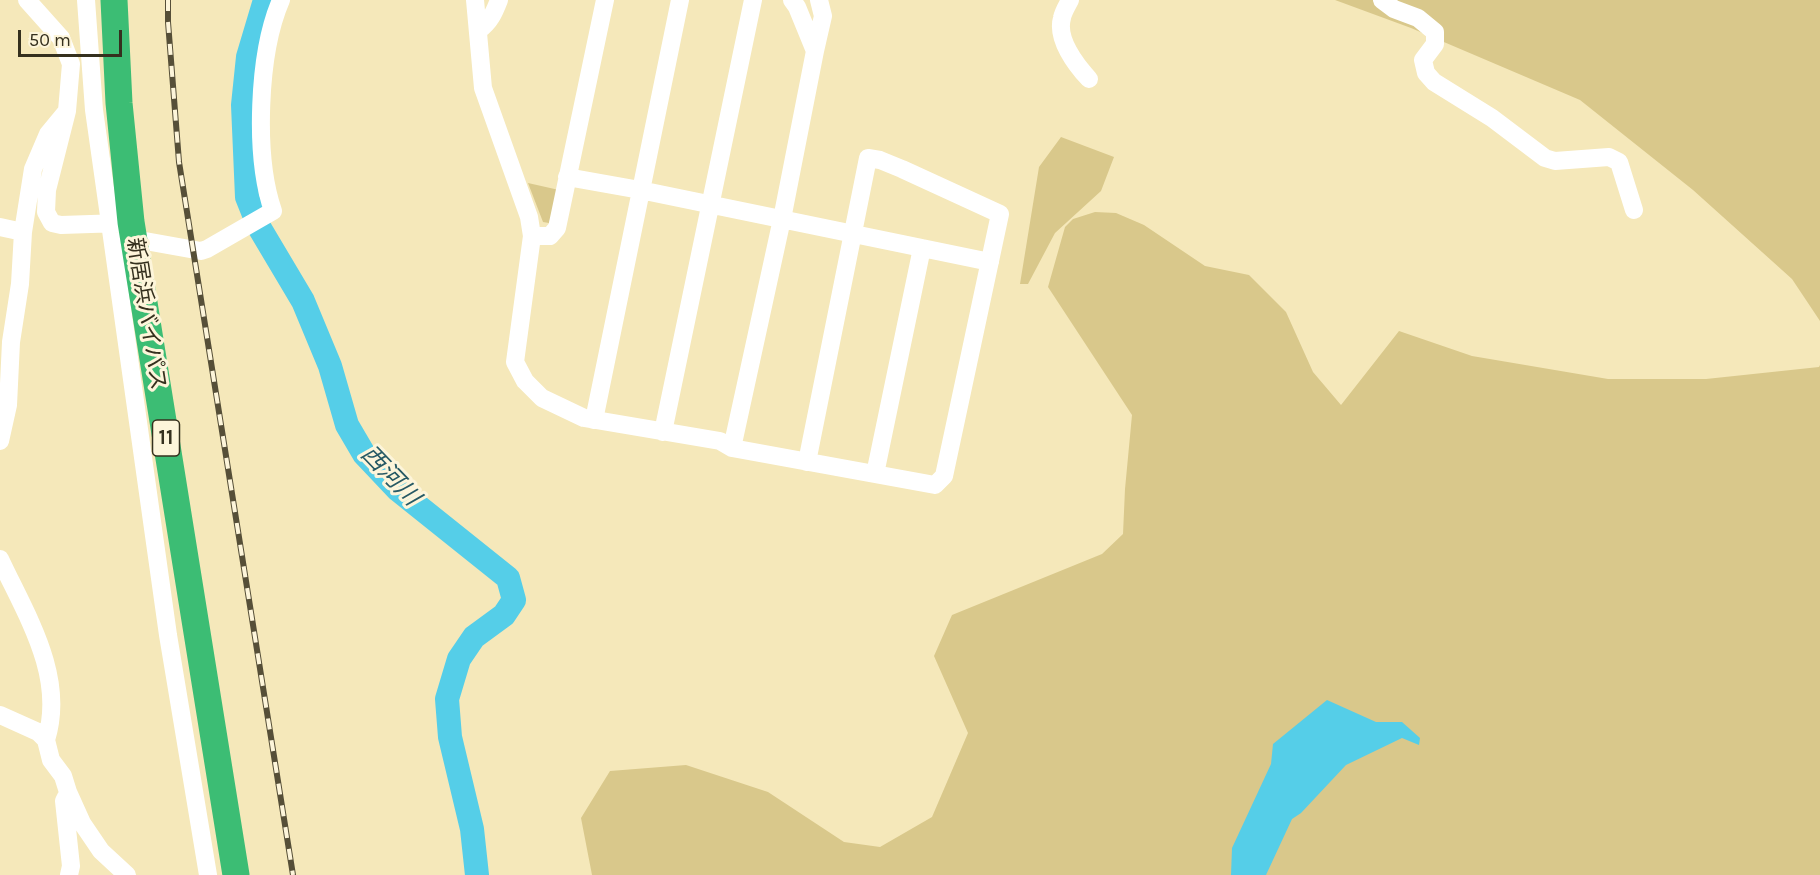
<!DOCTYPE html>
<html>
<head>
<meta charset="utf-8">
<style>
	body { margin:0 }
	#map { position:relative; width:1820px; height:875px; overflow:hidden; background:#f5e8ba; font-family:Karla,sans-serif }
	canvas { display:block }
	.scale { position:absolute; left:18px; top:30px; width:104px; height:27px; box-sizing:border-box; border:3px solid #35301e; border-top:0; padding-left:8px; font-size:18px; line-height:21px; white-space:nowrap; color:#35301e; -webkit-text-stroke:4px #fdf5da; paint-order:stroke }
</style>
</head>
<body>
<div id="map">
<canvas width="1820" height="875"></canvas>
<div class="scale">50 m</div>
</div>
<script>
const ctx = document.querySelector('canvas').getContext('2d');
ctx.lineJoin = 'round';
function fill(path, color) { ctx.fillStyle = color; ctx.fill(path, 'evenodd'); }
function stroke(path, color, width, dash) { ctx.strokeStyle = color; ctx.lineWidth = width; ctx.lineCap = dash ? 'butt' : 'round'; ctx.setLineDash(dash || []); ctx.stroke(path); }
function drawText(font, color, halo, rows, align = 'center') {
  ctx.font = font + ' Karla,"Noto Sans JP",sans-serif'; ctx.lineWidth = 6; ctx.setLineDash([]); ctx.textBaseline = 'middle'; ctx.strokeStyle = halo; ctx.fillStyle = color; for (const [text, x, y, turn = 0] of rows) {
    ctx.save(); ctx.translate(x, y); ctx.rotate((+turn || 0) * Math.PI / 180); ctx.textAlign = isNaN(turn) ? turn : align; if (halo) ctx.strokeText(text, 0, 0); ctx.fillText(text, 0, 0); ctx.restore();
  }
}
fill(new Path2D(`
	M1335,0H1820V321L1792,279L1693,190L1580,100L1411,28Z
	M1061,137L1114,157L1101,191L1055,233L1028,284H1020L1039,167Z
	M528,183L559,190L549,223L543,222Z
	M1095,212L1116,213L1144,225L1205,266L1249,275L1286,312L1313,372L1341,405L1399,331L1472,356L1608,379H1706L1819,367L1820,365V875H592L581,818L610,771L686,765L768,792L844,842L880,847L932,817L968,733L934,656L952,615L1102,554L1123,534L1125,489L1132,415L1048,287L1065,227L1073,219Z`), '#d9c88b');
fill(new Path2D(`
	M1327,700L1376,722H1402L1420,738L1419,745L1402,738L1346,765L1301,813L1292,819L1266,875H1231L1232,848L1271,764L1273,744Z`), '#55cee8');
stroke(new Path2D(`
	M265,0L248,57L243,105L247,197L259,227L303,301L330,366L347,425L364,454L398,490L508,578L514,600L504,615L474,637L459,659L447,699L450,737L472,829L477,875`), '#55cee8', 24);
stroke(new Path2D(`
	M27,0L61,38L71,64L67,111
	M86,0L94,110L110,223L168,635L208,875
	M475,0L483,88L529,217L532,236L515,362L525,381L542,398L584,418L720,441L732,448L935,485L944,476L1000,214L902,169L880,160L868,158L807,462
	M792,0L797,7L815,51L823,16L819,0
	M1070,0C1067,6 1063,12 1062,18C1056,39 1076,65 1089,79
	M1382,0L1394,9L1418,18L1435,32V44L1423,60L1426,73L1434,82L1492,118L1545,158L1555,161L1609,157L1619,162L1634,210
	M479,30C490,22 494,13 499,0
	M567,177L640,190L990,262
	M0,227L23,232
	M532,236H550L557,228L605,0
	M134,239L201,251L207,249L273,211C254,156 258,53 281,0
	M594,420L680,0
	M663,432L753,0
	M0,441L8,405L11,342L20,284L23,232L33,169L48,134L67,111L47,190L46,212L52,223L61,225L121,223
	M732,448L782,219L815,51
	M875,474L922,248
	M0,559C26,615 66,676 46,740
	M0,715L38,732L46,740L51,760L63,776L68,792L82,823L101,851L127,875
	M66,797L64,801L71,866L69,875`), '#fff', 18);
stroke(new Path2D(`
	M114,0L119,103L131,222L236,875`), '#3cbd74', 27);
const rail = new Path2D(`
	M168,0V22L179,162L293,875`);
stroke(rail, '#564f38', 6);
stroke(rail, '#fdf5da', 4, [11]);
for (const [x, y, w] of [
	[166,438,27]
]) { const box = new Path2D(); box.roundRect(x - w / 2, y - 18, w, 36, 4.5); ctx.fillStyle = '#fdf5da'; ctx.fill(box); stroke(box, '#35301e', 1.5); }
drawText('bold 21px', '#35301e', null, [
	["11",166,438]
]);
drawText('22px', '#35301e', '#fdf5da', [
	["新居浜バイパス",146,314,81]
]);
drawText('italic 24px', '#275a65', '#fdf5da', [
	["西河川",390,476,46]
]);
</script>
</body>
</html>
